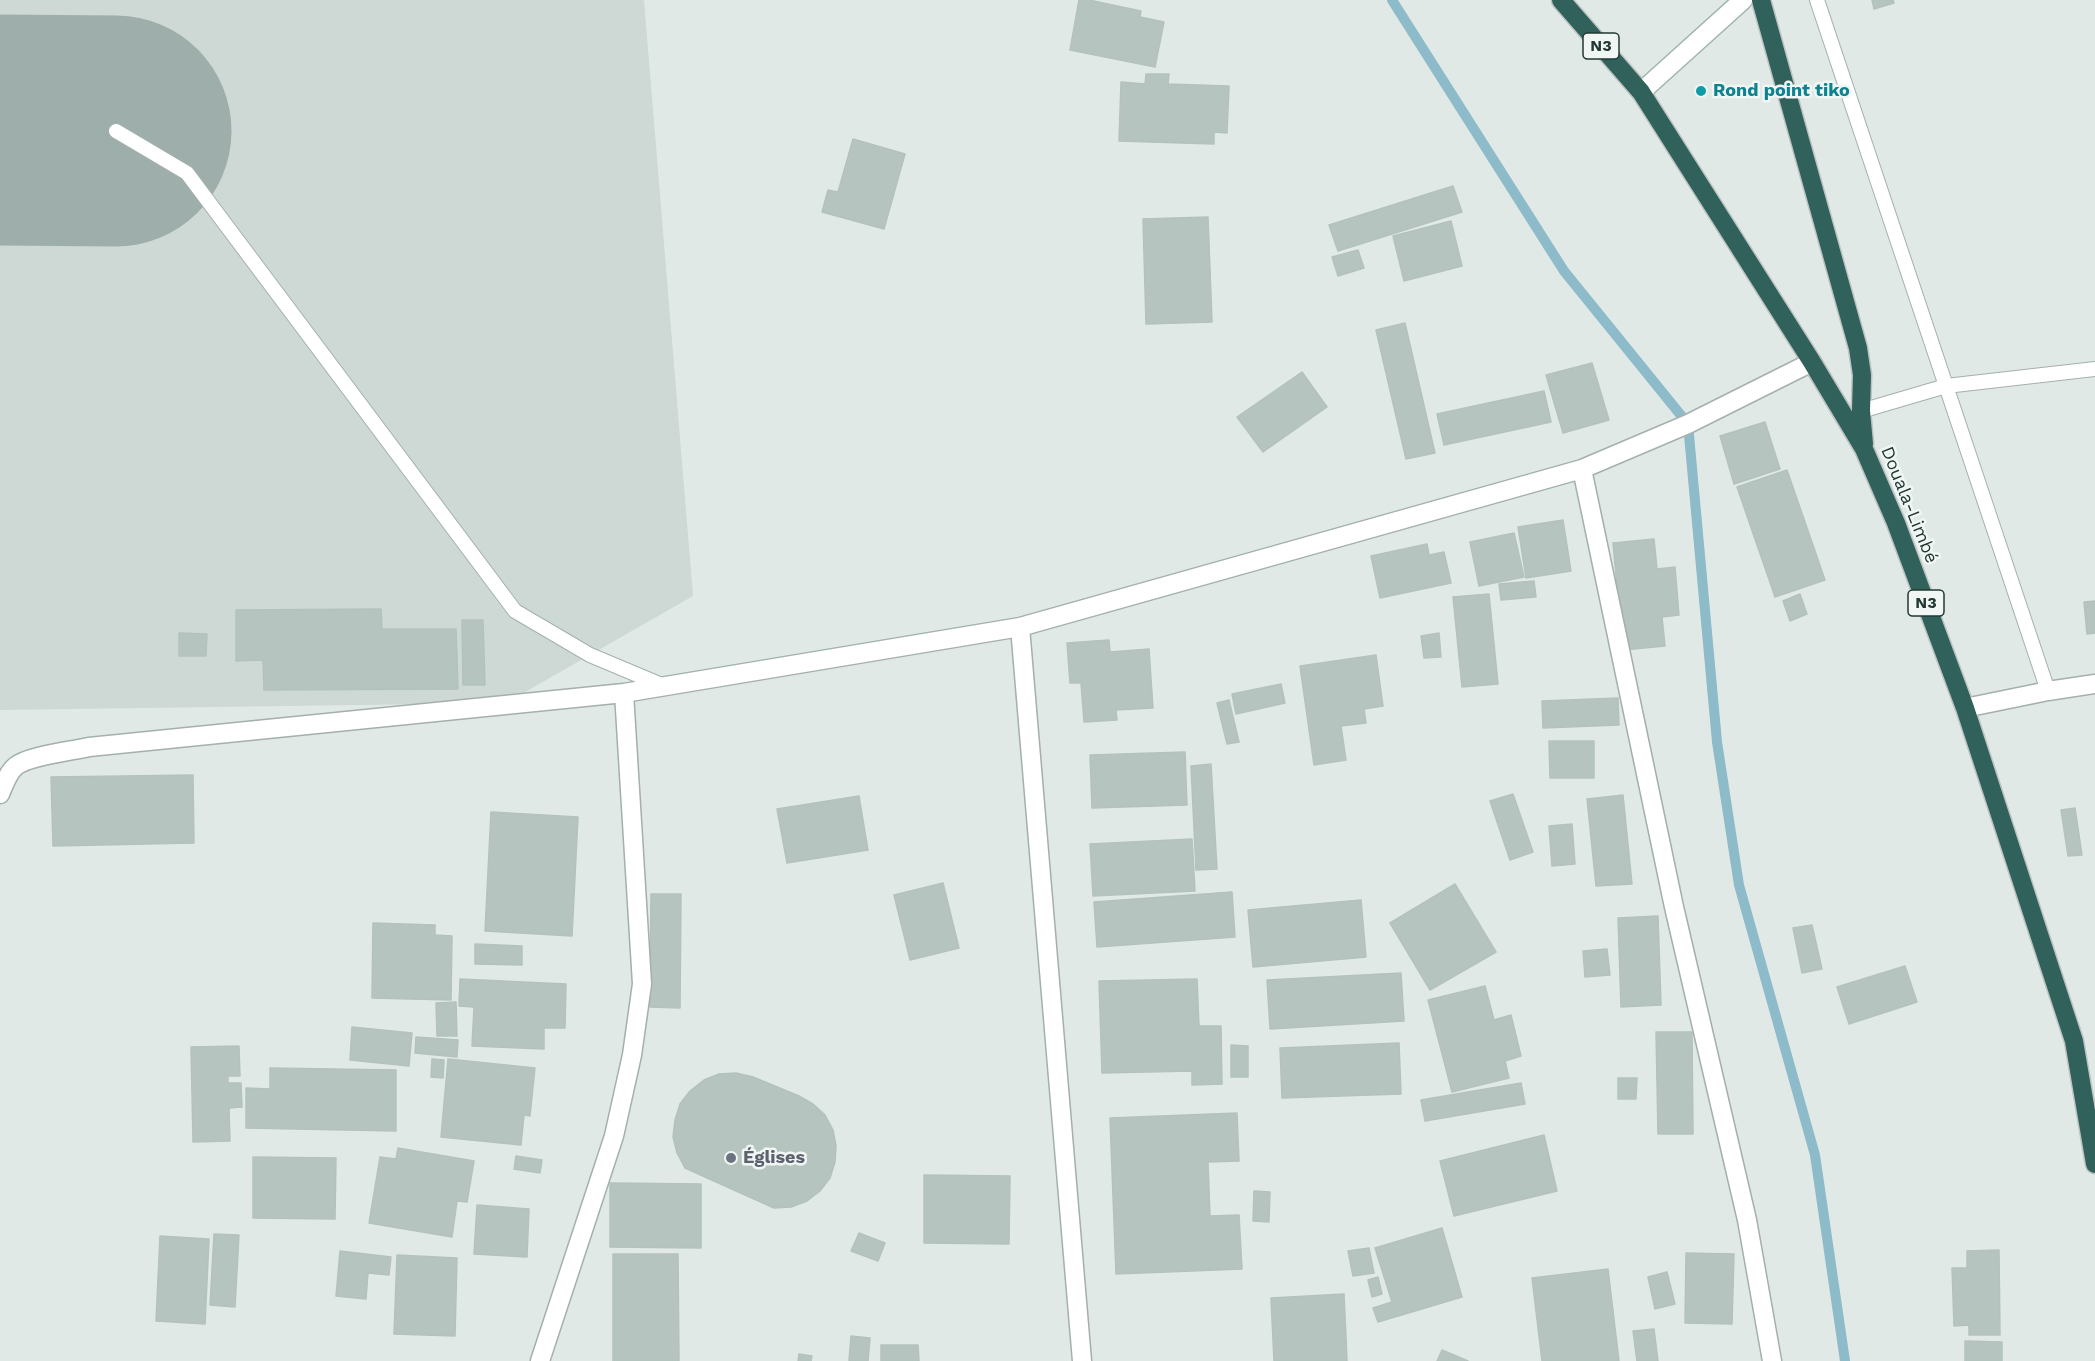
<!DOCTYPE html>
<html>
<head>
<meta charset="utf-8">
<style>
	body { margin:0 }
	canvas { display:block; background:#e0e9e6 }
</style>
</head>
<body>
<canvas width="2095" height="1361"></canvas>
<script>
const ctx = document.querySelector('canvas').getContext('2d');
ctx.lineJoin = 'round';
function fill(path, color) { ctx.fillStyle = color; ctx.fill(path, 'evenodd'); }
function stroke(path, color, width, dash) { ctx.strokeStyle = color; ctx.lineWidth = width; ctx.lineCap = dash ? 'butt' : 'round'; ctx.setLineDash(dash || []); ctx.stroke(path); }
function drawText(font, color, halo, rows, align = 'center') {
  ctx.font = font + ' "Work Sans",sans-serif'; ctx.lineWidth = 5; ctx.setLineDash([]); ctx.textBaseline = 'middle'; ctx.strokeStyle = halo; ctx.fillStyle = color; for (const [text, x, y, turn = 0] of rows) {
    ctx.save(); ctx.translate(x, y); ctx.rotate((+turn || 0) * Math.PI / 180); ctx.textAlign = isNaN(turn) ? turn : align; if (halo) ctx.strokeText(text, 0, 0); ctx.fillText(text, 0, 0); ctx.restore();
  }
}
fill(new Path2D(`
	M0,0H644L693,596L506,703L0,710Z`), '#ced9d5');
stroke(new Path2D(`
	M1392,0L1564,271L1688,424L1717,742L1739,885L1815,1155L1845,1361`), '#8dbbc9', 10);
stroke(new Path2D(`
	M0,130L116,131`), '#9eaeaa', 231);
const building = new Path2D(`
	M1079,0H1089L1141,11L1140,17L1164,22L1155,67L1070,50Z
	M1872,0H1893L1894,3L1874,9Z
	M1146,74H1169L1168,84L1229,86L1227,133L1214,132V144L1119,141L1121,82L1145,84Z
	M853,139L905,154L884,229L822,212L828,190L838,192Z
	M1453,186L1462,212L1338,251L1329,225Z
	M1208,217L1212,322L1146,324L1143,219Z
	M1451,221L1462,266L1404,281L1393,236Z
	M1358,250L1364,268L1338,276L1332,257Z
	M1405,323L1435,453L1406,459L1376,330Z
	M1592,363L1609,420L1563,433L1546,375Z
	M1302,372L1327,407L1263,452L1237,417Z
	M1544,391L1551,422L1444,445L1437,414Z
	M1765,422L1780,469L1734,484L1720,436Z
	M1787,470L1825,580L1775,597L1737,487Z
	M1563,520L1571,571L1526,578L1518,527Z
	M1514,533L1524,577L1479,586L1470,542Z
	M1654,539L1657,569L1675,567L1679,615L1662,617L1665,646L1623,650L1613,543Z
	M1427,544L1429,555L1444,552L1451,583L1380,598L1371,556Z
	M1534,581L1536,597L1501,600L1499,584Z
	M1489,594L1498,684L1462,687L1453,597Z
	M1800,594L1807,614L1790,621L1783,601Z
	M2095,601V633L2087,634L2084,602Z
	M381,609L382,629H456L458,689L264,690L263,660L236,661V610Z
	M462,620H483L485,685H463Z
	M179,633L207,634L206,656H179Z
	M1439,633L1441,657L1424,658L1421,636Z
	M1109,640L1110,652L1149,649L1153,708L1116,710L1117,720L1084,722L1081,683H1070L1067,643Z
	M1376,655L1383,706L1364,709L1366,723L1341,726L1346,760L1314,765L1300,666Z
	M1281,684L1285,703L1236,714L1232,694Z
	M1618,698L1619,725L1543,728L1542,701Z
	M1229,700L1239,742L1227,744L1217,703Z
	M1549,741H1594V778H1550Z
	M1185,752L1187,805L1092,808L1090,755Z
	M1211,764L1217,869L1196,870L1191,766Z
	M193,775L194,843L53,846L51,777Z
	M1513,794L1533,852L1510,860L1490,801Z
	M1623,795L1632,884L1596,886L1587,799Z
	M859,796L868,850L787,863L777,809Z
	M2075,808L2082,855L2068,856L2061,810Z
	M491,812L578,817L572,936L485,931Z
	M1572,824L1575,864L1552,866L1549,826Z
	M1192,839L1195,891L1093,896L1090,844Z
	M943,883L959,948L910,960L894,895Z
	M1455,884L1496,952L1430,990L1390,923Z
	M1232,892L1235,937L1097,947L1094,902Z
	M651,894H681L680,1008L650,1007Z
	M1361,900L1366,957L1253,967L1248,910Z
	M1658,916L1661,1005L1621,1007L1618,918Z
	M373,923L435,925V935L452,936L451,1000L372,998Z
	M1812,925L1822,969L1802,973L1793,928Z
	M475,944L522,946V965L475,964Z
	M1607,949L1610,975L1585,977L1583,951Z
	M1905,966L1917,1002L1849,1024L1837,987Z
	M1401,973L1404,1021L1270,1029L1267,980Z
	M460,979L566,984L565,1028H544V1049L472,1046L474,1007L459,1006Z
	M1197,979L1199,1026H1221L1222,1084L1192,1085V1071L1102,1073L1099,981Z
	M1485,986L1494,1020L1511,1015L1521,1056L1505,1061L1509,1078L1452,1092L1428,1000Z
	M456,1002L457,1036H437L436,1003Z
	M352,1027L412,1033L409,1066L350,1060Z
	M1656,1032H1692L1693,1134H1658Z
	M416,1037L458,1040L457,1057L415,1053Z
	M1399,1043L1401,1094L1282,1098L1280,1048Z
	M1231,1045L1248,1046V1077H1231Z
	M239,1046L240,1076H228V1083H241L242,1107L229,1108L230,1141L193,1142L191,1047Z
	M432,1059L444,1060L443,1078L431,1077Z
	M448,1059L535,1068L530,1116L524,1115L521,1145L441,1137Z
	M270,1068L396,1070V1131L246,1128V1088L270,1089Z
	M736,1073L753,1077L799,1096L813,1104L825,1115L833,1130L836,1146L835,1162L830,1178L820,1191L807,1201L791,1207L774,1208L685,1168L677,1153L673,1137L675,1120L680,1104L690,1091L704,1080L719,1074Z
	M1618,1078H1637L1636,1099H1618Z
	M1521,1083L1525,1104L1425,1121L1421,1100Z
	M1237,1113L1239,1161L1208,1162L1210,1216L1239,1215L1242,1269L1116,1274L1110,1118Z
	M1544,1135L1557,1191L1454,1216L1440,1161Z
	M398,1148L474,1161L467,1202L457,1201L452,1237L369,1223L380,1157L396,1159Z
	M516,1156L542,1160L540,1173L514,1169Z
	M253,1157L336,1158L335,1219L253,1218Z
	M924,1175L1010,1176L1009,1244L924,1243Z
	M610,1183L701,1184V1248L610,1247Z
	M1254,1191L1270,1192L1269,1222L1253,1221Z
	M477,1205L529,1209L527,1257L474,1254Z
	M1442,1228L1462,1297L1378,1322L1373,1308L1392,1302L1375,1248Z
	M859,1233L885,1243L878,1261L851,1251Z
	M214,1234L239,1235L235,1307L210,1305Z
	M160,1236L209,1239L205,1324L156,1321Z
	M1369,1248L1374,1273L1353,1276L1348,1251Z
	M1999,1250L2000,1335H1969V1325L1954,1326L1952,1268H1967V1251Z
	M340,1251L391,1257L389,1275L368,1273L366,1299L336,1296Z
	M1686,1253L1734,1254L1732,1324L1685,1323Z
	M613,1254H678L679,1361H613Z
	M397,1255L457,1258L455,1336L394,1334Z
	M1608,1269L1619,1361H1542L1532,1278Z
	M1667,1272L1675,1304L1655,1309L1648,1277Z
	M1378,1277L1382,1294L1372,1297L1368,1280Z
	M1344,1294L1347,1361H1274L1271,1298Z
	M1654,1329L1658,1361H1637L1633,1331Z
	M851,1336L870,1338L868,1361H849Z
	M1965,1341L2002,1342V1361H1965Z
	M881,1345H918L919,1361H881Z
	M1442,1350L1468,1361H1437Z
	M799,1354L812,1356L811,1361H798Z`);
fill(building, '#b6c4bf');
stroke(building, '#b3c2bd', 1.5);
const lane = new Path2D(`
	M1817,0L2048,691
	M116,131L187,173L515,611L590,655L664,686
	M1861,411L1946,386L2095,369`);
const street = new Path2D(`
	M1582,469L1674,907L1747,1220L1772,1361
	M1020,627L1082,1361
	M1965,708L2048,691L2095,684
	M0,794C4,785 8,772 16,766C28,756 72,751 89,747L624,693L1020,627L1582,469L1688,424L1812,362
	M540,1361L614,1136L632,1055L642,984L624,693`);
const secondary = new Path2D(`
	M1641,92L1743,0`);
const highway = new Path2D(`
	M1561,0L1641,92L1812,362L1864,449L1896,523L1965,708L2074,1041L2095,1164
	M1761,0L1858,348L1862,375L1861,411L1864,444`);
stroke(lane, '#a4b0ad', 16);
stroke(street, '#a4b0ad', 21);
stroke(secondary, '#a1b4ae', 21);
stroke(highway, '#bdc3c2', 21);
stroke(lane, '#fff', 14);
stroke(street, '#fff', 18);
stroke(secondary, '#fff', 18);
stroke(highway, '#31615b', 18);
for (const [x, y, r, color] of [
	[1701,91,6,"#0f9aa8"],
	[731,1158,6,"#6b7280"]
]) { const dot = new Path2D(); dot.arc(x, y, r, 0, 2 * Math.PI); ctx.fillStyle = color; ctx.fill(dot); stroke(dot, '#f0f6f4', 2); }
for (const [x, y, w] of [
	[1601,46,36],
	[1926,603,36]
]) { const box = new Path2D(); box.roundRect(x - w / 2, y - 13, w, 26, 4.5); ctx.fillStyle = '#f0f6f4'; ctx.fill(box); stroke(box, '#233834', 1.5); }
drawText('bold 16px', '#233834', null, [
	["N3",1601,46],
	["N3",1926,603]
]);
drawText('bold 18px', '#0d838f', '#f0f6f4', [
	["Rond point tiko",1713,91]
], 'left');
drawText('18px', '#233834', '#f0f6f4', [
	["Douala-Limbé",1909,505,68]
]);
drawText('bold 18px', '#5b616d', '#f0f6f4', [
	["Églises",743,1158]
], 'left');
</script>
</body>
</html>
